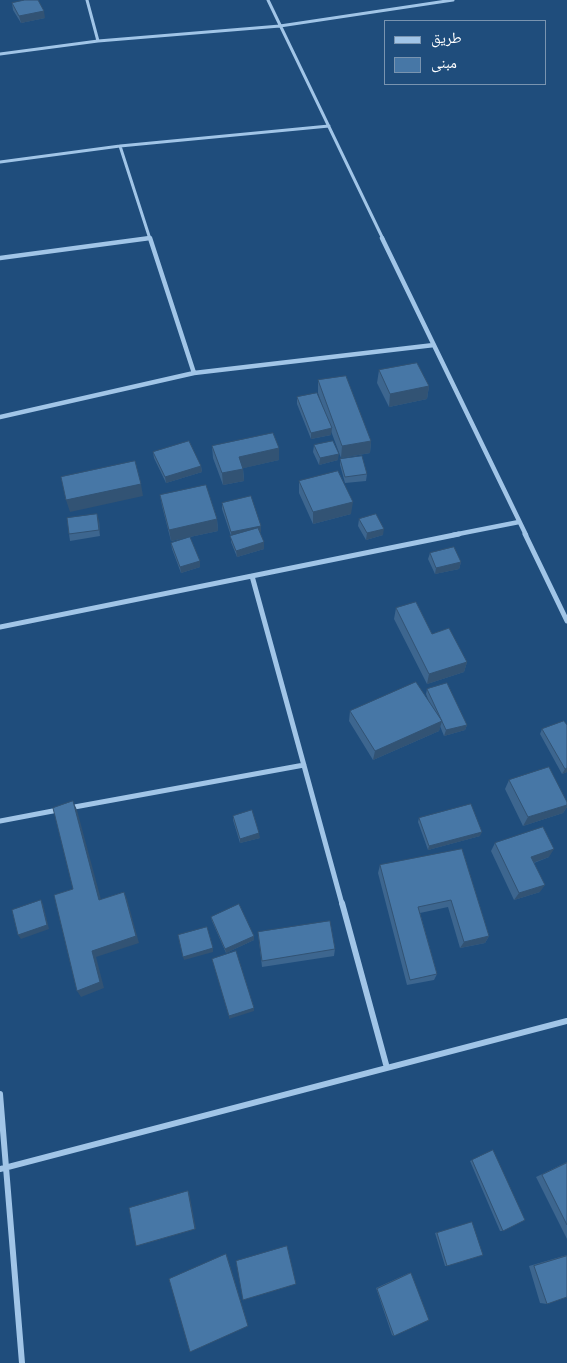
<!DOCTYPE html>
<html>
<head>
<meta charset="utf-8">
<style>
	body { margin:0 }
	#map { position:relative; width:567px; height:1363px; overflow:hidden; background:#1f4d7c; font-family:Manrope,"Noto Naskh Arabic",sans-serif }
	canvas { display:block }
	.legend { position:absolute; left:384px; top:20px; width:162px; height:65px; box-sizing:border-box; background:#1f4d7c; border:1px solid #7994b0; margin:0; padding:6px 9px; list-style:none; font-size:15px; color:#fff }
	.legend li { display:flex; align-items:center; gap:10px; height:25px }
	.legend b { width:25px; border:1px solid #7994b0 }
</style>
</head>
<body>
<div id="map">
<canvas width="567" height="1363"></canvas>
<ul class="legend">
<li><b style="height:6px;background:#a1c5e7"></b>طريق</li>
<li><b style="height:14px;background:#4777a6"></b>مبنى</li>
</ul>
</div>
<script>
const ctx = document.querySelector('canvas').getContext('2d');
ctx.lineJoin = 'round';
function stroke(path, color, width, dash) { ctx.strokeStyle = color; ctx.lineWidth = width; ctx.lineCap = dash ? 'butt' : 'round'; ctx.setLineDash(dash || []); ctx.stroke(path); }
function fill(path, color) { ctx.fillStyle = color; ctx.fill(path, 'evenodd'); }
stroke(new Path2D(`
	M87,0L98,41
	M268,0L383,239
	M0,54L98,41L280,26L453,0
	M120,146L150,239
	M0,162L120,146L329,126
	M143,239L150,238`), '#a1c5e7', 3);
stroke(new Path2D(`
	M150,238L194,373
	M382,238L526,535
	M0,258L150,238
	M0,417L194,373L434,345
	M453,535L519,522`), '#a1c5e7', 4.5);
stroke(new Path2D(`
	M525,534L567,621
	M252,576L342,904
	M0,627L459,534
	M69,808L304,765
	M0,821L58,810`), '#a1c5e7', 5);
stroke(new Path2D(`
	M342,903L387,1068
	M0,1094L22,1363
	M0,1169L567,1021`), '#a1c5e7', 6);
fill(new Path2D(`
	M12,3L45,18L21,23L13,10Z
	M379,370L429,386L427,399L389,407L377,383Z
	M318,380L371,441L370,453L341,458L331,431V435L311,439L297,404V397L323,407L318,393Z
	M314,445L338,460L319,465L313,452Z
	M212,446L279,448V460L243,468L244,481L223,485L213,458Z
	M153,452L201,466L202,472L166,483L154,458Z
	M340,459L367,474L366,481L345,483L340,465Z
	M299,481L351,514L313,524L299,493Z
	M160,495L217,519L218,531L171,541L162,506Z
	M222,503L261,532H260L264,549L237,557L231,542V536L222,509Z
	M359,519L383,535L366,540L358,526Z
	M99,520L100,536L70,541L69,534Z
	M171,543L200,567L181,573L172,549Z
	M430,553L461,562L459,569L435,574L428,559Z
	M396,608L432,634L467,662L464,672L427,684L394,619Z
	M427,689L467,725L465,730L444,736L440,726L439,731L373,760L349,721L350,711L430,704L426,694Z
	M567,725V772L562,774L540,734L542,729Z
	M509,780L567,802V807L563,813L523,826L505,789Z
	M233,816L260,838L240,843L233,820Z
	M419,818L480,836L428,850L418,822Z
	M495,843L549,857L534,863L540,892L514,900L491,851Z
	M462,849L489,936L485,943L460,948L448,907L420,913L437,974L434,980L407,985L378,873L380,865Z
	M211,917L254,936V940L226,953L212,921Z
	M258,932L335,949L334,956L262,967Z
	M472,1160L503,1231H500L470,1161Z
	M567,1162V1239L536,1177Z
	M472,1222L447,1266H445L435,1233Z
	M567,1255V1297L547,1304L540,1303L529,1266Z
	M409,1273H411L394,1336L392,1335L376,1288Z`), '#3d668f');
fill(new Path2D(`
	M44,11L45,18L21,23L19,16Z
	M429,386L427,399L389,407L390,394Z
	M332,428L331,435L311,439V433Z
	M371,441L370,453L341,458L342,446Z
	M279,448V460L240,469L239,457Z
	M339,454L338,460L319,465L320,458Z
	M201,466L202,472L166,483L165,477Z
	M243,469L244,481L223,485L222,473Z
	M141,484L143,496L70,512L66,500Z
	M353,502L351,514L313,524V512Z
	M97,514L99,520L100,536L99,530Z
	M217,519L218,531L171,541L169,530Z
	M261,526V532L232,539L231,532Z
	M384,529L383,535L366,540L367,533Z
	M264,542V549L237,557L236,551Z
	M200,561V567L181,573L180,567Z
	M461,562L459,569L435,574L436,568Z
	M467,662L464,672L427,684L429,674Z
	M442,721L439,731L373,760L375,751Z
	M467,725L465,730L444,736L446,730Z
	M567,768V772L562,774L565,769Z
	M73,801L77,810L103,907L99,900Z
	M567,805V807L563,813L523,826L528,817Z
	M482,832L480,836L428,850L429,846Z
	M259,833L260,838L240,843V839Z
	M554,849L549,857L527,865L531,857Z
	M545,885L540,892L514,900L519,893Z
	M124,892L127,899L139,943L96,957L104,988L81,997L77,991L92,951Z
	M41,900L43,904L49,929L21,939L18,935Z
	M254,936V940L226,953L225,949Z
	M489,936L485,943L460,948L464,942Z
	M213,948V952L184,960L183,957Z
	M254,1008V1011L229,1019V1016Z
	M188,1191L189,1192L196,1229L137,1246H136Z
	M226,1254L227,1255L248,1325V1326Z`), '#325374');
const building = new Path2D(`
	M25,0H38L44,11L19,16L12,3Z
	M417,363L429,386L390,394L379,370Z
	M346,376L371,441L342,446L318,380Z
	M317,393L332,428L311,433L297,397Z
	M273,433L279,448L239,457L243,469L222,473L212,446Z
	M189,441L201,466L165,477L153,452Z
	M333,441L339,454L320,458L314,445Z
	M362,456L367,474L345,477L340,459Z
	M135,461L141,484L66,500L61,477Z
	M338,471L353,502L313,512L299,481Z
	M206,485L217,519L169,530L160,495Z
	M251,496L261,526L231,532L222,503Z
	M97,514L99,530L69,534L67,518Z
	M376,514L384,529L367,533L359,519Z
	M258,528L264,542L236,551L230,536Z
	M190,537L200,561L180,567L171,543Z
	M454,547L461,562L436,568L430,553Z
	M416,602L432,634L449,628L467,662L429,674L396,608Z
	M416,682L442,721L375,751L350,711Z
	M447,683L467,725L446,730L427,689Z
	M564,721L567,725V768L565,769L542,729Z
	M549,767L567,802V805L528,817L509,780Z
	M73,801L99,900L124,892L136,936L92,951L100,982L77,991L54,895L73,889L53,808Z
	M471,804L482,832L429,846L419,818Z
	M252,810L259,833L240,839L233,816Z
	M543,827L554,849L531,857L545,885L519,893L495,843Z
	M462,849L489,936L464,942L451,900L418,907L437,974L410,980L380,865Z
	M41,900L47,925L18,935L12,910Z
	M239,904L254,936L225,949L211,917Z
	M330,921L335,949L262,961L258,932Z
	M207,927L213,948L183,957L178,935Z
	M236,951L254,1008L229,1016L212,959Z
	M493,1150L525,1220L503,1231L472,1160Z
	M567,1163V1225L542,1175Z
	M188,1191L195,1229L136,1246L129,1208Z
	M472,1222L483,1255L447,1266L437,1233Z
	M287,1246L296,1284L243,1300L236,1261Z
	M226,1254L248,1326L190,1352L169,1279Z
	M567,1256V1297L547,1304L534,1266Z
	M411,1273L429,1320L394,1336L377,1289Z`);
fill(building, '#4777a6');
stroke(building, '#325374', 1);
</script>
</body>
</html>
